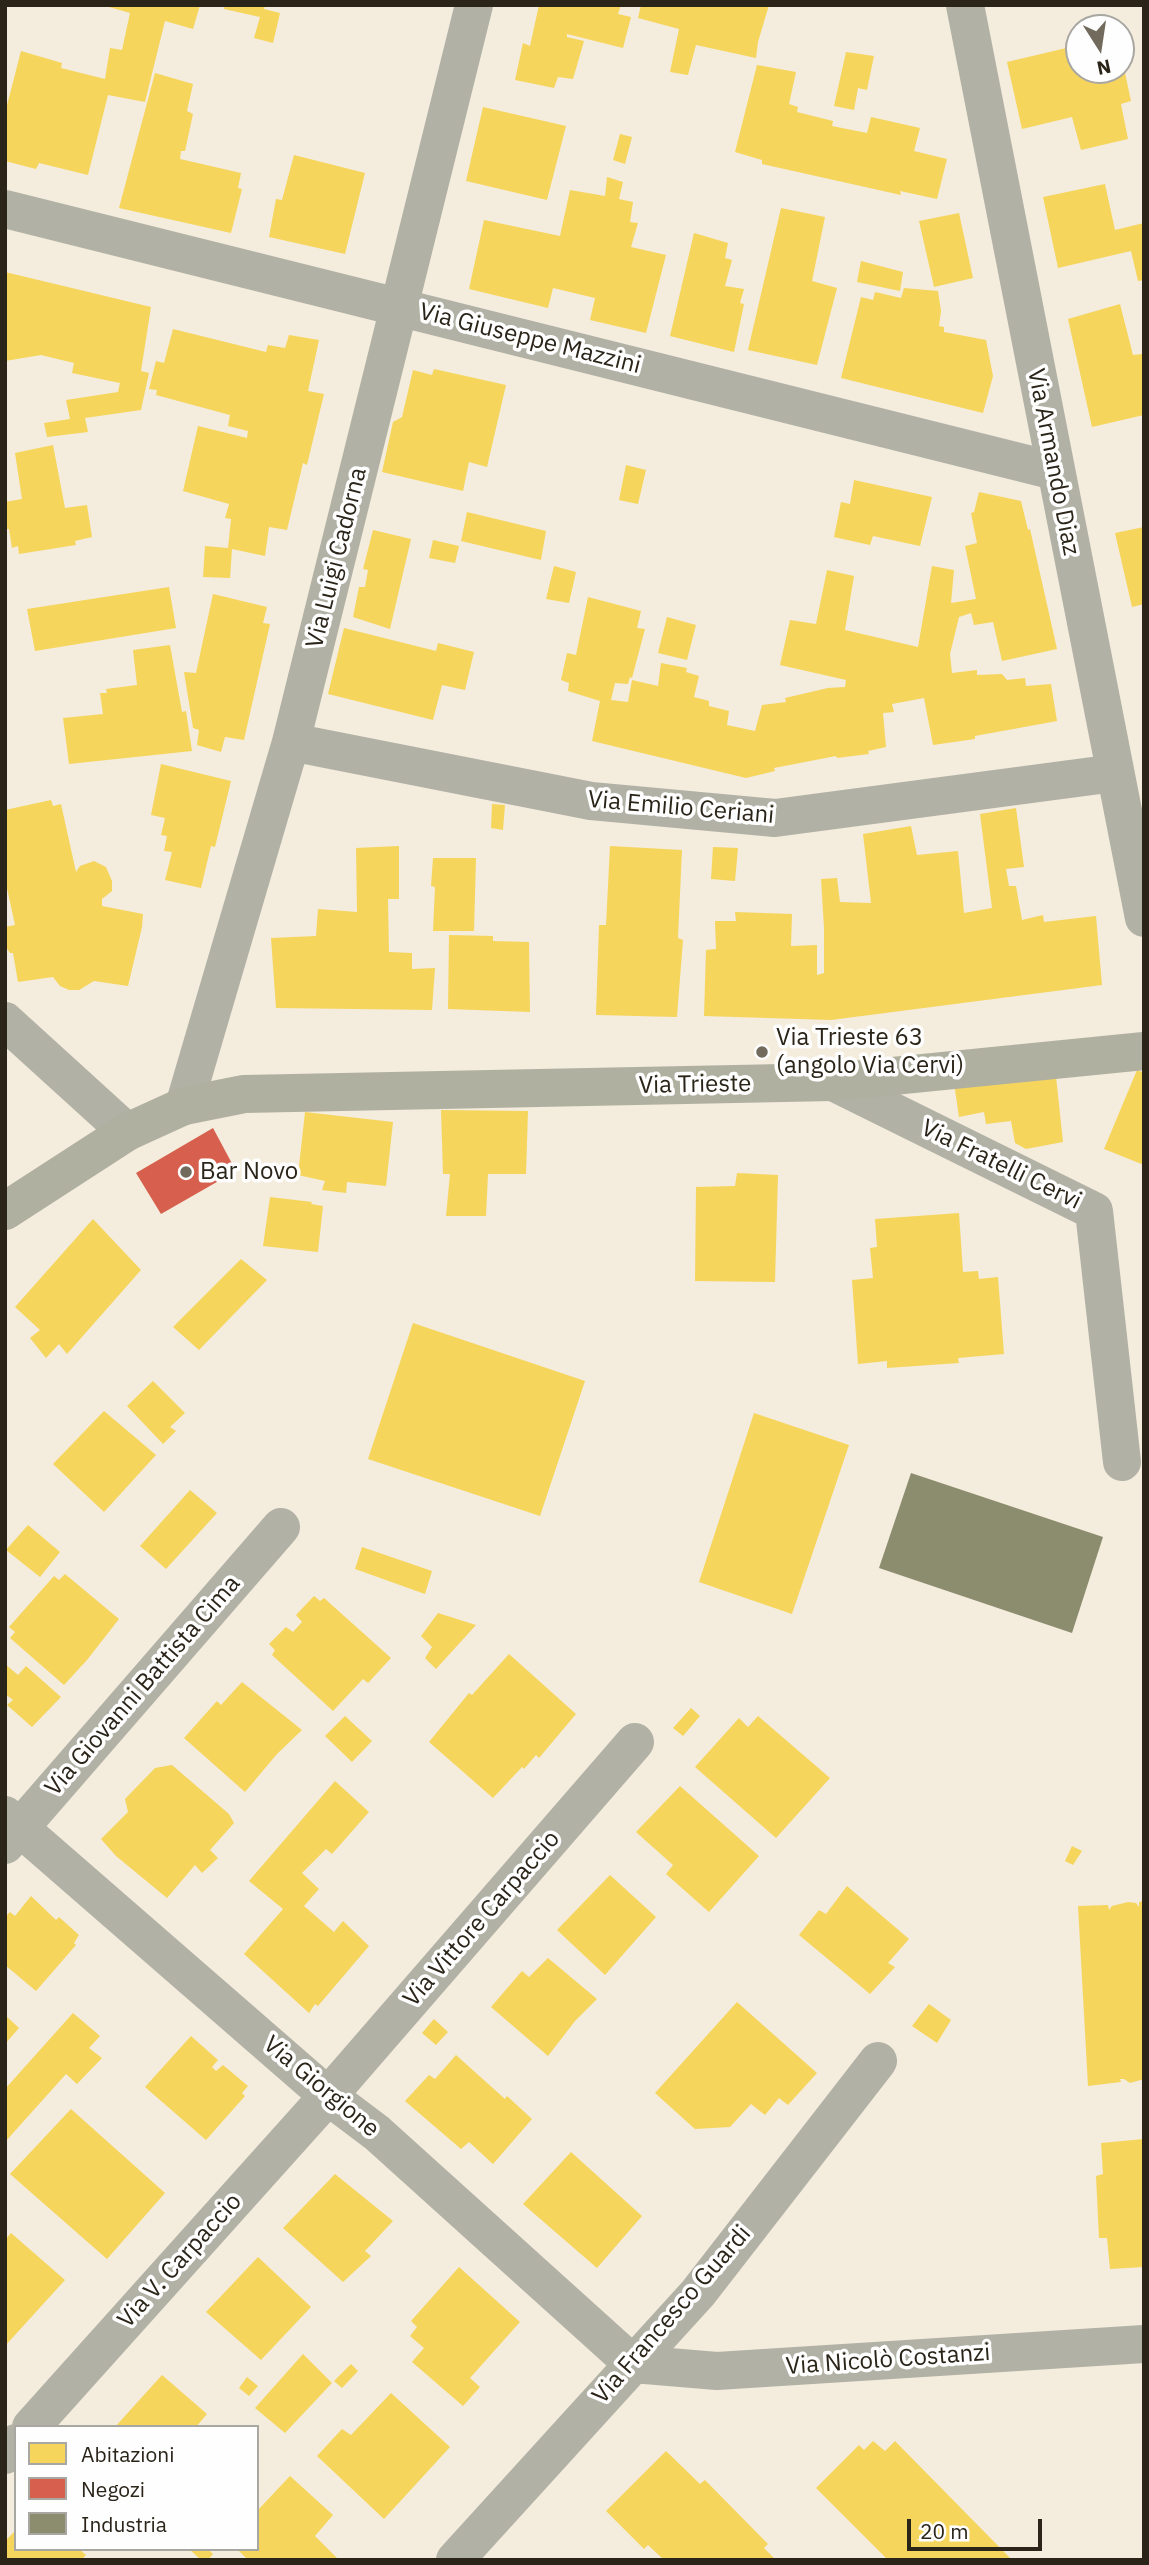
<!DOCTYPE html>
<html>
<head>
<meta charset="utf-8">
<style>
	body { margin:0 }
	#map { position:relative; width:1149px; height:2565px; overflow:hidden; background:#f4ecdc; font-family:"IBM Plex Sans",sans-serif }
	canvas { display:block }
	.frame { position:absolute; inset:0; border:7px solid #2a2419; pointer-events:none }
	.legend { position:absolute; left:14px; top:2425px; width:245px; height:126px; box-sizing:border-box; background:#fefefe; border:2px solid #a9a7a2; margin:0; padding:9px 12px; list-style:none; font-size:21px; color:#2a2419 }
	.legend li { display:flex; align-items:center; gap:14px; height:35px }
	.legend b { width:35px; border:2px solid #a9a7a2 }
	.north { position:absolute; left:1065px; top:14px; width:70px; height:70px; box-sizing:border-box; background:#fefefe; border:2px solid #a9a7a2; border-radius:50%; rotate:168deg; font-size:19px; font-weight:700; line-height:28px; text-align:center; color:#2a2419 }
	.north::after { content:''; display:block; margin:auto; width:24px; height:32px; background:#716a5d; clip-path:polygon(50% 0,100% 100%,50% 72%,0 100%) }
	.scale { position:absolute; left:907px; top:2519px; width:135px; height:32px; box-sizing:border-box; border:4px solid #2a2419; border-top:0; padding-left:9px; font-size:21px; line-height:24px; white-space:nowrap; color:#2a2419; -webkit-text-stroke:5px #fefefe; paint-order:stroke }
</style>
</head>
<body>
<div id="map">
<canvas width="1149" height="2565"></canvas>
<div class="frame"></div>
<ul class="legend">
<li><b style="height:19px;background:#f6d55c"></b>Abitazioni</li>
<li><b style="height:19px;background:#d6604d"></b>Negozi</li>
<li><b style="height:19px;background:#8c8c6e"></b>Industria</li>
</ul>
<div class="north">N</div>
<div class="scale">20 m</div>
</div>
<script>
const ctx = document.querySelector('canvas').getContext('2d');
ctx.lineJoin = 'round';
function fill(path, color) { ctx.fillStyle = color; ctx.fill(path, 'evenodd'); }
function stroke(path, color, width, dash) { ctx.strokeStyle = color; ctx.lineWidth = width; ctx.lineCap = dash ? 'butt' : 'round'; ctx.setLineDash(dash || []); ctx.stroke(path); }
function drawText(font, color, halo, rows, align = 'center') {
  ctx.font = font + ' "IBM Plex Sans",sans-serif'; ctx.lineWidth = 7; ctx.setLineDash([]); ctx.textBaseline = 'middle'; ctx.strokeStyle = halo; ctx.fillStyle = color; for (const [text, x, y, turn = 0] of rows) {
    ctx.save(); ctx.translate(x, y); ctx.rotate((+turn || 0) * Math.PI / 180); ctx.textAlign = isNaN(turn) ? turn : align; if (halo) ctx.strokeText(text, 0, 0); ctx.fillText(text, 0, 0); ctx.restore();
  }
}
fill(new Path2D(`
	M102,5H200L193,29L165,21L145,102L108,95L88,175L39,163L36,169L5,161V113L21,51L62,63L61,68L105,79L110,48L122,50L130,13Z
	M225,5H265L264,9L280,13L273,43L254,38L260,17L224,9Z
	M539,5H621L618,14L631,17L623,48L567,34V37L584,41L573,79L558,77L554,88L515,80L523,43L530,46Z
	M641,5H769L758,42L756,58L696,45L688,75L670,72L679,29L638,18Z
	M1079,45V70H1121L1122,59L1131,101L1121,104L1128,139L1081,150L1072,117L1022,129L1007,62Z
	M846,52L874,56L867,90L858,88L854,110L834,106Z
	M757,65L796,72L789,104L798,107L797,112L833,121L832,126L867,133L871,117L920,128L914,151L947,159L937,199L900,191L901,195L762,164V160L735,152Z
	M155,73L193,84L187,111L193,114L185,151H181L180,159L241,173L238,188L242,189L231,233L119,208Z
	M483,107L566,126L547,200L466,181Z
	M620,134L632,137L625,164L613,160Z
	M294,155L365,173L345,254L269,237L276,199L282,200Z
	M607,177L623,182L619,199L633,202L630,222L638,223L631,247L666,255L646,333L590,320L595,298L553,288L548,308L469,289L484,220L560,236L570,190L605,196Z
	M1105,184L1115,230L1144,223V280L1138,281L1131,251L1058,268L1043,197Z
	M781,208L825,217L812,281L837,288L817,365L748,350Z
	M959,213L973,278L934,287L919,221Z
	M694,233L728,243L725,258L732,260L725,286L744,289L740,303L744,304L734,352L670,336Z
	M861,261L903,272L900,291L857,282Z
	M5,272L151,307L141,371L149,373L141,410L85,418L88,432L47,437L44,423L70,419L66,400L118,392L120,383L72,373L74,363L41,355L5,361Z
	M904,288L938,291L941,311L939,326L944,327V332L986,340L993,376L983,413L841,378L861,297L873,300L875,292L901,298Z
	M1120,304L1133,355L1142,354L1144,415L1092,427L1068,319Z
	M173,329L266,352L268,345L285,348L289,335L319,340L308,391L324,394L307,465L303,463L287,530L269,527L265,556L232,549L230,578L203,577L205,546L228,548L231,519L225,518L229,504L183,491L198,426L247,438L248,431L228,426L230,415L156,395L157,390L149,389L156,361L164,363Z
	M434,369L506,385L487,467L469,462L463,491L382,472L393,422L402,417L413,370L432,375Z
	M53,445L65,508L87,505L92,537L75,541L76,545L19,554L18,546L12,548L9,529H5V502L22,499L15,453Z
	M626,465L646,470L638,504L619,500Z
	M854,480L932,497L920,546L873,536L870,545L834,537L841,502L850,504Z
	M979,492L1021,501L1028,530L1030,529L1057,649L1002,661L993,622L974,625L971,613L959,617L950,654L952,673L977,670V675L1002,674L1007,680L1025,678L1026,686L1051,684L1057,721L975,736V739L933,745L924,698L892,704L894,712L883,713L886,747L868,751L869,754L837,758L836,756L774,768L775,771L746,778L592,741L600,701L568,691L569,683L561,680L567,653L576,655L588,597L641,611L637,628L645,629L632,678L630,677L628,684L615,683L611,700L628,702L632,680L658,686L661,663L687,668L686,672L699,676L694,697L709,701V706L729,711L727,725L755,731L762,705L786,702L785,698L828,688L845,687L846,680L780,665L790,620L816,624L827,570L854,576L845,630L918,647L932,566L954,570L951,603L976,599L965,546L977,543L971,513L974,512Z
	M467,512L546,531L541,560L461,541Z
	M1144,527V604L1132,607L1115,533Z
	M373,530L411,539L390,629L353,617L359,587H365L368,570L363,569Z
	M433,540L459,546L455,563L429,558Z
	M554,566L576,572L569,603L546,599Z
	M169,587L176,628L35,651L27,609Z
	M213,594L267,607L263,623L270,624L244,740L225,737L221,752L197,745L199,730L193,728L184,672L196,673Z
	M667,617L696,625L687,660L658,653Z
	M344,628L436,651L438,643L474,652L465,690L442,685L433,720L328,694Z
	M170,645L182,712L186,711L192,751L69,764L63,718L103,714L100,693H107L106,689L137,685L133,650Z
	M161,764L231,781L215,847L211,846L201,888L165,880L172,852L164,851L167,836L161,835L165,818L151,815Z
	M51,800L53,806L61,804L76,872L80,866L94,861L106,867L112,881V891L102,899V906L143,914L142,927L128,986L94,981L79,990H69L60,986L53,977L18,982L13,953H10L5,946V927L15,925L5,879V810Z
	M492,804L505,805L503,830L491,828Z
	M1016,808L1024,867L1006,869L1009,886H1016L1022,920L1043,915L1044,922L1096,916L1102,985L831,1020L704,1016L706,950L716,949L715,921H736L735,912L792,914L791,946L817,945V975L824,973V928L821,879L837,878L840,902L871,903L863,834L911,826L917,855L958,851L964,913L992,908L980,814Z
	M399,846V899H388L389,952L412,953V969L435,968L432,1010L276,1008L271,938L316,936L318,909L357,912L356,848Z
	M610,846L682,850L678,938L683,940L677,1017L596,1015L599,925H606Z
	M713,847L738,848L735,881L711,879Z
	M433,858H476L474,931H433L435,887L431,886Z
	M449,935L493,936V941L529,942L530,1012L448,1009Z
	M1137,1070L1144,1073V1165L1104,1149Z
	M1056,1076L1063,1142L1026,1149L1015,1143L1011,1121L986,1124L984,1112L959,1117L954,1083Z
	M441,1110L528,1111L526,1174H488L486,1216H446L450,1174H443Z
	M305,1112L393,1122L386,1186L347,1182L346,1193L322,1190L325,1181L298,1175Z
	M737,1173L778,1175L775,1282L695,1281L696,1187L735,1186Z
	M270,1197L312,1202L311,1204L323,1206L318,1252L263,1246Z
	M959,1213L963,1272L978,1271L979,1279L998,1277L1004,1354L958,1358L959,1363L887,1368V1361L858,1364L852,1280L873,1278L870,1248L877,1247L875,1219Z
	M93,1219L141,1270L67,1354L59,1344L46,1358L30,1338L40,1330L15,1307Z
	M241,1259L267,1280L199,1350L173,1327Z
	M413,1323L585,1381L540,1516L368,1459Z
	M153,1381L185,1413L170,1427L176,1431L163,1444L127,1406Z
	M104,1411L156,1455L104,1512L53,1464Z
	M754,1413L849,1445L792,1614L699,1582Z
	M190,1490L217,1513L166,1569L140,1546Z
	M28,1525L60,1552L40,1577L6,1550Z
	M362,1547L432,1571L425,1594L355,1569Z
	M65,1574L119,1619L87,1660L64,1685L10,1638L15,1632L9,1627L54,1576L59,1580Z
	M314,1596L320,1601L324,1598L391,1658L368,1683L363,1679L333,1711L272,1655L275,1650L269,1644L286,1627L293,1632L302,1622L296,1615Z
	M438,1613L476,1625L436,1669L425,1658L432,1647L421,1636Z
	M509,1654L576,1714L539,1758L536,1755L524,1769L522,1767L493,1798L429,1742L469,1693L472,1695Z
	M5,1664L18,1675L26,1666L61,1697L32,1727L7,1705L13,1700L5,1694Z
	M242,1682L302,1730L277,1754L245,1792L184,1738L217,1701L221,1705Z
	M691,1708L700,1716L683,1736L673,1728Z
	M345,1716L372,1741L352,1762L325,1736Z
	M758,1716L830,1778L776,1838L695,1767L739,1718L748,1727Z
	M172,1765L229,1814L234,1823L210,1850L218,1858L202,1873L195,1865L167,1898L116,1856L101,1839L128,1812L125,1799L155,1768Z
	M335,1781L369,1812L332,1854L326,1849L302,1873L319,1889L304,1906L334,1932L343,1921L369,1946L318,2006L315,2004L309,2013L244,1954L283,1909L249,1881Z
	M680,1786L759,1856L709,1912L666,1874L673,1865L636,1832Z
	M1072,1846L1082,1851L1073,1865L1065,1861Z
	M610,1875L656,1917L605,1975L557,1930Z
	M847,1886L909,1939L888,1963L895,1967L870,1994L799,1935L819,1910L826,1914Z
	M31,1896L56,1920L59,1917L79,1935L74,1943L76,1945L36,1991L5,1965V1917L10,1912L15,1916Z
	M1144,1901V2079L1130,2083L1124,2079H1120L1121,2082L1088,2086L1078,1906L1108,1905L1109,1910L1112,1906L1128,1902L1136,1903L1139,1907V1902Z
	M548,1958L597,1999L575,2021L548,2056L491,2007L522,1971L529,1977Z
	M737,2002L817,2073L788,2105L779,2098L765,2115L751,2104L730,2127L695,2129L655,2093Z
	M929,2004L951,2020L937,2043L912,2026Z
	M73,2013L100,2036L89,2048L102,2058L77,2084L66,2074L5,2142V2089Z
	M5,2015L19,2028L5,2044Z
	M434,2019L448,2032L436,2045L422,2033Z
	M191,2036L218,2060L212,2067L216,2071L223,2065L248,2086L242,2093L245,2096L206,2140L145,2087Z
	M456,2055L505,2099L507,2096L532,2119L493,2164L469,2142L461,2149L405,2101L429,2075L435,2079Z
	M71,2109L165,2193L107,2259L10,2174Z
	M1144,2139V2267L1110,2269L1107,2238H1099L1096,2176L1103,2174L1101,2143Z
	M571,2152L642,2216L597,2268L523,2204Z
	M335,2174L393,2221L365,2251L371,2256L343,2282L283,2228Z
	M11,2233L65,2280L5,2346V2240Z
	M258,2257L311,2307L261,2360L206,2312Z
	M459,2267L520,2322L470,2378L480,2387L463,2406L412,2362L424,2348L410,2336L417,2327L411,2321Z
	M303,2354L332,2383L285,2433L255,2408Z
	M351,2364L358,2371L342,2388L334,2381Z
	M162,2375L207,2414L196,2427H115Z
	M247,2377L258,2386L249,2396L239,2388Z
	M391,2393L450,2447L384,2519L317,2456L342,2429L351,2435Z
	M873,2441L885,2451L895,2441L1012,2560H888L816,2488L859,2445L864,2450Z
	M666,2451L700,2484L705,2480L768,2544L764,2548L776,2560H664L648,2545L644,2549L606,2511Z
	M290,2476L333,2515L315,2536L339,2560H248L237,2549H257V2511Z
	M16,2530V2549H79L86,2555L81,2560H5V2541Z
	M189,2549H208L213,2554L208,2560H201Z`), '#f6d55c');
fill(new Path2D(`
	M213,1128L236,1171L161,1214L136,1173Z`), '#d6604d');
fill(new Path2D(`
	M911,1473L1103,1537L1072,1633L879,1568Z`), '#8c8c6e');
stroke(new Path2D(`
	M965,5L1144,918
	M5,209L1055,471
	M291,742L591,801L775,818L1115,773
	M5,1021L127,1132
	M833,1082L1094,1211L1122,1462
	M184,1106L291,742L474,5
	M5,1815L328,2096L377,2133L633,2364L717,2371L1144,2344
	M5,1845L281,1527
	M31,2427L328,2096L635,1742
	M5,2455L16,2443
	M455,2560L698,2293L878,2061`), '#b1b1a6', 38);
stroke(new Path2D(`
	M5,1211L127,1132L184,1106L244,1094L833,1082L1144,1051`), '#b0b0a1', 38);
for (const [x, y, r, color] of [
	[762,1052,7,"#716a5d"],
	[186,1172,7,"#716a5d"]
]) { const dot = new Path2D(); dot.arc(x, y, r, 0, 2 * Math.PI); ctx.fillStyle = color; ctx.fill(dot); stroke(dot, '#fefefe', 2.5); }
drawText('24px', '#2a2419', '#fefefe', [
	["Via Giuseppe Mazzini",530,339,14],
	["Via Armando Diaz",1053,462,79],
	["Via Luigi Cadorna",337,558,-76],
	["Via Emilio Ceriani",681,808,5],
	["Via Trieste",695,1085,-1],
	["Via Fratelli Cervi",1001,1165,26],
	["Via Giovanni Battista Cima",143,1686,-49],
	["Via Vittore Carpaccio",482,1919,-49],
	["Via Giorgione",321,2087,40],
	["Via V. Carpaccio",180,2261,-48],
	["Via Francesco Guardi",672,2315,-49],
	["Via Nicolò Costanzi",888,2360,-4]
]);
drawText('24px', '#2a2419', '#fefefe', [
	["Via Trieste 63",776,1038],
	["(angolo Via Cervi)",776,1066],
	["Bar Novo",200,1172]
], 'left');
</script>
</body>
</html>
